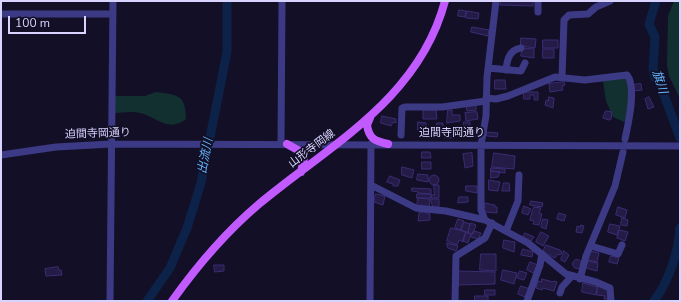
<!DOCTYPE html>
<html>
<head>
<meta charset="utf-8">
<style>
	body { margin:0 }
	#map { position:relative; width:681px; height:302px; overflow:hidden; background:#130f26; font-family:"Nunito Sans",sans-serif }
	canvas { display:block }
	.frame { position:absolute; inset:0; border:2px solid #d9d4ff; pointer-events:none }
	.scale { position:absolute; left:8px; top:16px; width:78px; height:18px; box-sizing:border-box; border:2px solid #d9d4ff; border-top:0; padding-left:5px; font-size:12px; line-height:14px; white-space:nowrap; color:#d9d4ff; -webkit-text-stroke:3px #130f26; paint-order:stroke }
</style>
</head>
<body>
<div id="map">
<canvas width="681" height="302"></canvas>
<div class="frame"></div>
<div class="scale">100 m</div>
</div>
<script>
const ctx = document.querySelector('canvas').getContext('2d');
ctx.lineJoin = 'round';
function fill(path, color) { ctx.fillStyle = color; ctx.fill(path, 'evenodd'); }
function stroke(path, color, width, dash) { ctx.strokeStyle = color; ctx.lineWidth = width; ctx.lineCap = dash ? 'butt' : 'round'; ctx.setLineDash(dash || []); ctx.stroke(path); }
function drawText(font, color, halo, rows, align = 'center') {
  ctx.font = font + ' "Nunito Sans","Noto Sans JP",sans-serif'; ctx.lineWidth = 3.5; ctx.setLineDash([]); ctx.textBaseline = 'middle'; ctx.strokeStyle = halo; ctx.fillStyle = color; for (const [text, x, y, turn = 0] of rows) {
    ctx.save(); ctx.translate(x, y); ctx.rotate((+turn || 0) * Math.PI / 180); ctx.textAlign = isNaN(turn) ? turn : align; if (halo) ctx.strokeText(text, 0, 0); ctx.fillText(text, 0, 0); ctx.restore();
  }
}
fill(new Path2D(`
	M674,1H680V99L669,76L667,65L668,16Z
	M624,78L630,84L628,120L624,122L613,117L606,101L603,81Z
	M156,92C177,95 186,94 186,119C169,133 157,117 140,113C132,111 122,113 114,113L115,96H145Z`), '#12302f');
stroke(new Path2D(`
	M656,1L649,24L655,37L653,69L655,78L660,84L680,138
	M147,301L170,268L187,228L201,183L227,52V1
	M654,301C669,281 678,253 680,228`), '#0c2248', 9);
const building = new Path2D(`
	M501,1H533V6L500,5Z
	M459,10L466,11L465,17L458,16Z
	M467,11L479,13L478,19L466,18Z
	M472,27L489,30L488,36L471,32Z
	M521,38L536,39L535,48L521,46Z
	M543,40H558V48H543Z
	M523,48L534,49V58L521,56Z
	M543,49H554V58H543Z
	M495,80H505L506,89H495Z
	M564,82L565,85L562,86L563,90L550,92L549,84Z
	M641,84L642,90L633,91L632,85Z
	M524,92H538V100H534V95H530V99H524Z
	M549,97L554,98L553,108L545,105L546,100L548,101Z
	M649,97L654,107L648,109L645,99Z
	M476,104V110L467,111L466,106Z
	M426,110H436L437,119H423V111Z
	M448,110H452V115H460V121L447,123Z
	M606,111L612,112L611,119L609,120L603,118Z
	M477,112L478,119L466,121L465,113Z
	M382,116L396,119V123L393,122L391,126L381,123Z
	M418,122L426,123L427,130H418Z
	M464,122H470V130H464Z
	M437,123H443V134L437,132Z
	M444,131H453L454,138H445Z
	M468,131H477L480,136L465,137V132Z
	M487,132L498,133L497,137L487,136Z
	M422,152H430L431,158H422Z
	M472,153L473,166L465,168L463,154Z
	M494,153L515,156L514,169L492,167Z
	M422,162H431V169H422Z
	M402,167L414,170L412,178L402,175Z
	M491,168L505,169V173L491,171Z
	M491,171L500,172L498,177L491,178Z
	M418,174L428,175V182L417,180Z
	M429 180a5 5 0 1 1 10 0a5 5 0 1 1-10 0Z
	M390,176L400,180L398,186H393V184L387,182Z
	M489,180L500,182L498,191L489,190Z
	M504,183H509L510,191H502Z
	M434,185H439V198H431V195H434Z
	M466,186H477V193L466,191Z
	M412,188L431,189V194L418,193V192L412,191Z
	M376,194L385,196L383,205L374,202Z
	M417,194H431V198H417Z
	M459,197H468V202L458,203Z
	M418,198L430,199L429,207H417Z
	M431,199H439V207H433Z
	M531,201L543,203L542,207L530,205Z
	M485,203L495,205V207H497V213L485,212Z
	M524,206L531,209L528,215L522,213Z
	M534,207L541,208L539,213L542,214L539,225L533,224L534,221L530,220Z
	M618,207L627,210L625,218L616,215Z
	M424,212L430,214V220L418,221L419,213Z
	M559,213L566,215L564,221L557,219Z
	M622,218L628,220L627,226L621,225Z
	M458,219L464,221L461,230L455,228Z
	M543,219L548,220L546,229L541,227Z
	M464,222L470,224L468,233L461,230Z
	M471,223L476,225L473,234L468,233Z
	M610,224L620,226L617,235L608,232Z
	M581,225L584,226L582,233L576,232L577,226L580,227Z
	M451,228L466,232L463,242L459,240L457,245L447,241Z
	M620,230L628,232L625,241L617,238Z
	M474,231L481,233L478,239L471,237Z
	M466,232L471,234L468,243L463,241Z
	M541,232L549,236L543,246L536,242Z
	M525,233L534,237L531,241L523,237Z
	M504,240L515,242L514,252L503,248Z
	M447,243L458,246L456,251L448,248Z
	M546,245L560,250L562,252L560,255L558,254L555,258L543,252Z
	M523,249L533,252L532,257L521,255Z
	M564,251L569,255L565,262L561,260Z
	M591,251L599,253L597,262L588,260Z
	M481,254H496V271L480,270Z
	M611,256L619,258L617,264L609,262Z
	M572.5 264a4.5 4.5 0 1 1 9 0a4.5 4.5 0 1 1-9 0Z
	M587,261L598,263L597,271L586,268Z
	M530,262L538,265L536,274L527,270Z
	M214,265H224V271L215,272Z
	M58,267L59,270H61L62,275L46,276L45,269Z
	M503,270L517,273L514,284L501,280Z
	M458,271L495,272V284L458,285Z
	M520,271L527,273L524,280L517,278Z
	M542,279L553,282L554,281L557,282L554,291L543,288L542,290L536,288L538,281L541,282Z
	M583,283L597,287L596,295L582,292Z
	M521,286L530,289L525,297L518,294Z
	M598,286L608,290V299H604L605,296L597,295Z
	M485,290H495V295H485Z
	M475,296H488V301H475Z`);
fill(building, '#241b47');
stroke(building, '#3b2d73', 1);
stroke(new Path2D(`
	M538,12V1
	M1,14H113
	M488,68L521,71L525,63
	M506,70C507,60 509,50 521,48
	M562,77L564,20L569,15L588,14L596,7L610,1
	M486,98L496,99L508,96L555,77L585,80L627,75C637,87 628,125 625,139
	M401,135L402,108L405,107H442L486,101
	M281,144L282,1
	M1,155L56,147L111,144L680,146
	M371,185L416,208L446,211L485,220L528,243L566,274L596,282L610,288L611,301
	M485,220L481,210V145L486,116L487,77L496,1
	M506,231L518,201L519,175
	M591,246L618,254L622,245
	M580,279L586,256L615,186L623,152
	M560,293L562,287L572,276
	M110,301L113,1
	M370,301L371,144
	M455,301L456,256L485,238L492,223
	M527,301L540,265L542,254`), '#3d3a85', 7);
stroke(new Path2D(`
	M370,118L367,125C369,139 375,141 388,144
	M287,144L303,153L304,158L301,172
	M172,301C197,266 226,232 259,204C331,144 419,99 445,1`), '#c25bff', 8);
drawText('11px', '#d9d4ff', '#130f26', [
	["迫間寺岡通り",452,133],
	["迫間寺岡通り",98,134,-2],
	["山形寺岡線",312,149,-37]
]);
drawText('italic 12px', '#62b6ff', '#130f26', [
	["旗川",659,82,72],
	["出流川",206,156,-79]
]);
</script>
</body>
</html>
